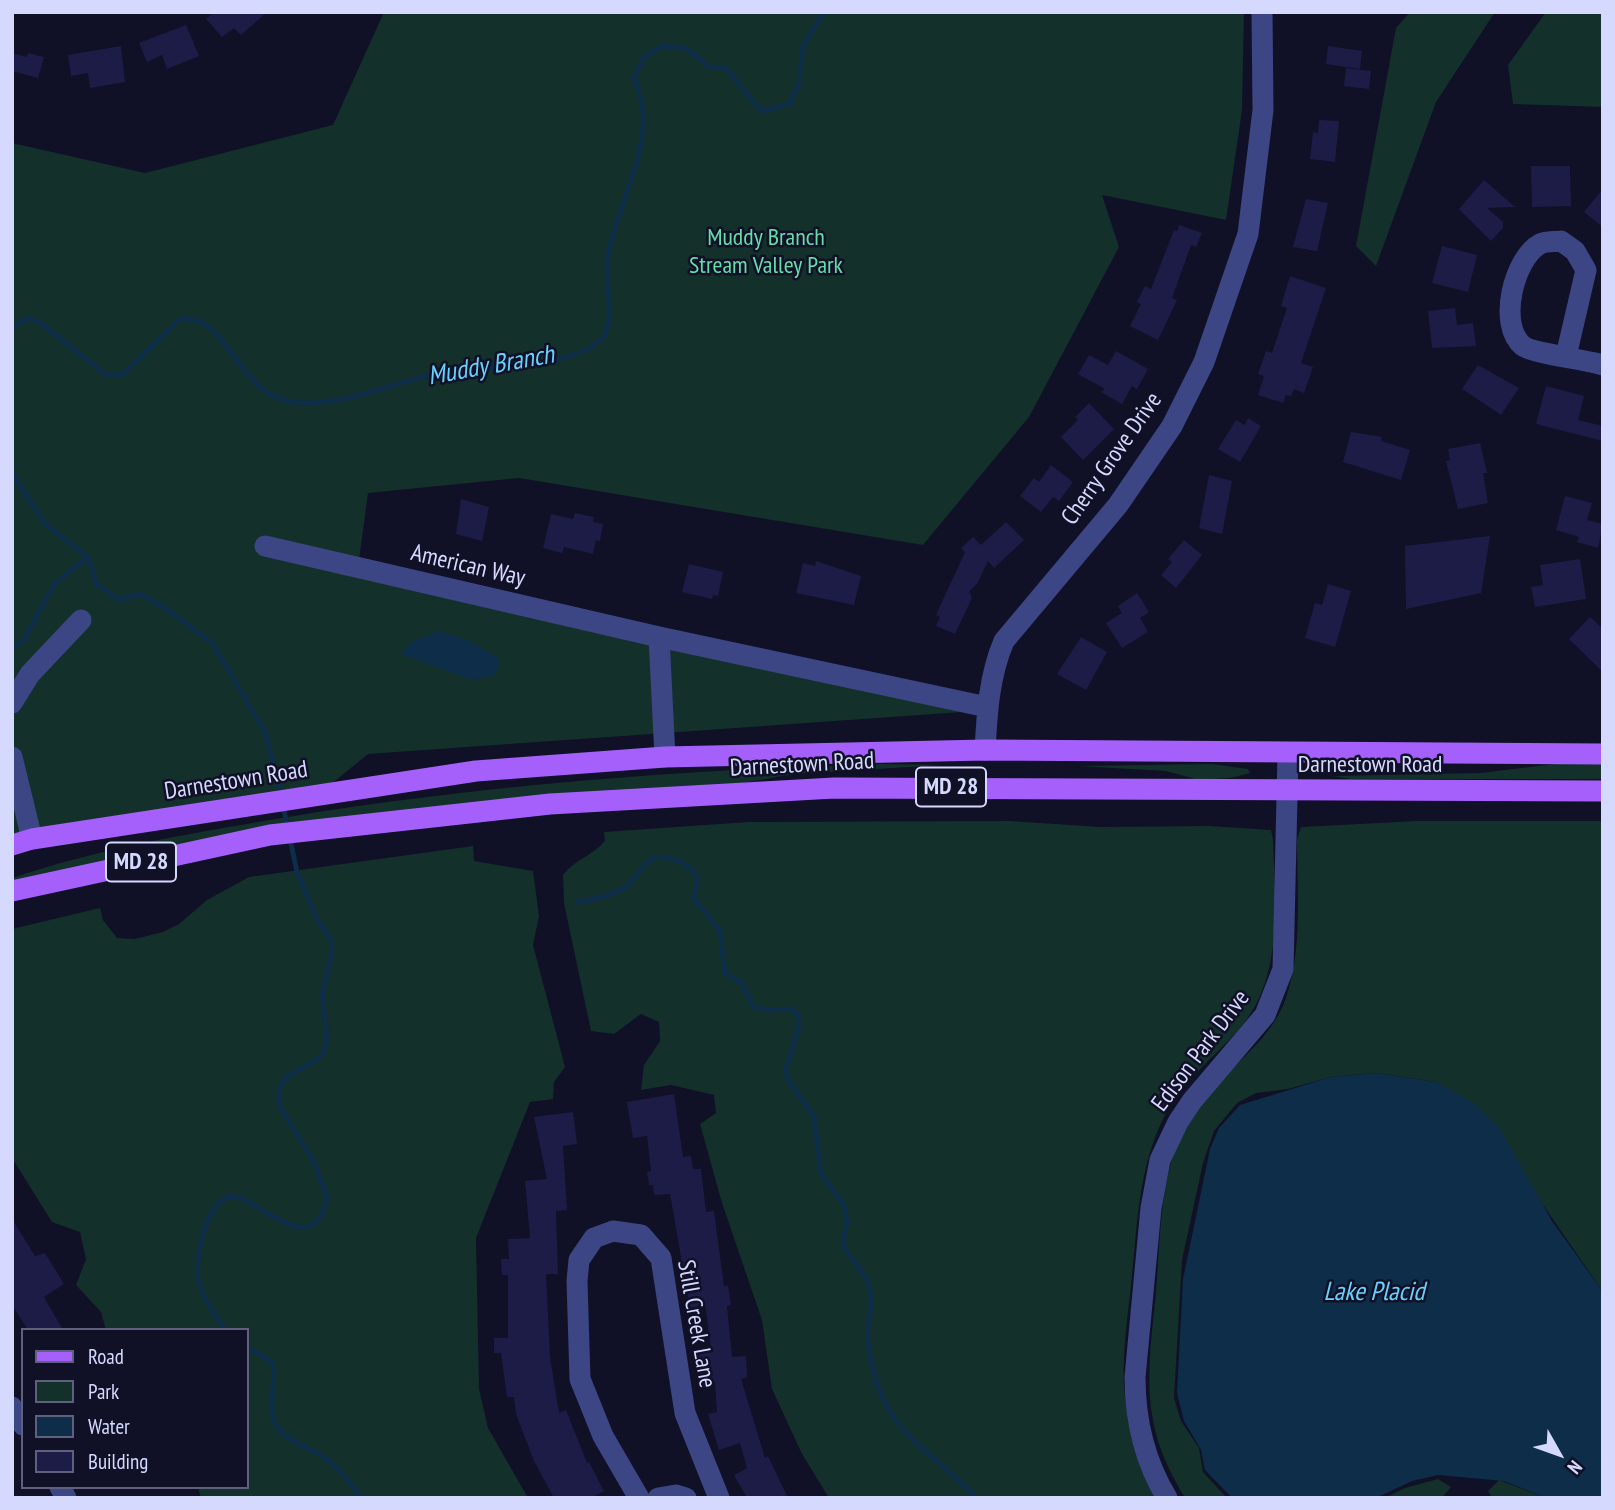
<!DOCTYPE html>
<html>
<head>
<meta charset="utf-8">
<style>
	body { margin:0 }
	#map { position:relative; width:1615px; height:1510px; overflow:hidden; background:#101027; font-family:"PT Sans Narrow",sans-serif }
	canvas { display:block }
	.frame { position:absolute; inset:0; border:14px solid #d6d9fe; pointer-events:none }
	.legend { position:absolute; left:21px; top:1328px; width:228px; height:161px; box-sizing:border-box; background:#101027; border:2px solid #5f607d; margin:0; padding:9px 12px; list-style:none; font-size:21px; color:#d6d9fe }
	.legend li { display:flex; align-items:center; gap:14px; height:35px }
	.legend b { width:35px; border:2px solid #5f607d }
	.north { position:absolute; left:1524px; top:1419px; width:70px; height:70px; -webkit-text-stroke:5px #101027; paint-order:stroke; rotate:130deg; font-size:19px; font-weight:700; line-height:28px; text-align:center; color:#d6d9fe }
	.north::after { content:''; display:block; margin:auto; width:24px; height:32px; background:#d6d9fe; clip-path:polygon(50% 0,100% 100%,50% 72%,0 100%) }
</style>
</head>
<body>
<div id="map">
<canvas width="1615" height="1510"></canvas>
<div class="frame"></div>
<ul class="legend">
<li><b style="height:9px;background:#a560fc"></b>Road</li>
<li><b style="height:19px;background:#13302a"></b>Park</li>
<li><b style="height:19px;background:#0d2d48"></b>Water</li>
<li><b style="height:19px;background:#1d1c47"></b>Building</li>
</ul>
<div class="north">N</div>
</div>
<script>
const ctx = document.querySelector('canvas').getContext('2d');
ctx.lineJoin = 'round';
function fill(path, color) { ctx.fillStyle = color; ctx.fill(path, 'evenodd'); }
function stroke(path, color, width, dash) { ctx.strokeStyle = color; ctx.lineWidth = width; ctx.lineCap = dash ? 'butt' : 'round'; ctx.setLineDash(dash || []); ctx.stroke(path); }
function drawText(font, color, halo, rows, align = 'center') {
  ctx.font = font + ' "PT Sans Narrow",sans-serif'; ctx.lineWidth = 5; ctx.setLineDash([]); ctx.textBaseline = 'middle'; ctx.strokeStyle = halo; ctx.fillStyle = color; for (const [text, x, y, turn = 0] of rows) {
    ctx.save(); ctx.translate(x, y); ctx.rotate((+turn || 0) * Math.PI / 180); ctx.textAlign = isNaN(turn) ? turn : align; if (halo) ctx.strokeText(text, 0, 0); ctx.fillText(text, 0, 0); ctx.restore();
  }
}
fill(new Path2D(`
	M384,12H1244L1242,110L1226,220L1102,195L1119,247L1029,417L923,545L519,478L368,493L357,575L962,712L368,754L319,794L12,845V143L145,173L333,125Z
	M1410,12H1495L1436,102L1376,266L1356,246L1396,28Z
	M1546,12H1603V107L1513,104L1508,65Z
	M882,764L942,765L795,774L742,783L415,814L12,889V878C98,849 187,834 276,819C477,785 679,770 882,764Z
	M1212,764L1248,769L1250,773L1230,778L1199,780L1166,771L1078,766Z
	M1555,764H1603V779H1350L1333,776L1480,773Z
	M1009,821L1101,827L1210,826L1271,830L1273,839C1275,902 1284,976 1241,1027C1215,1057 1183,1080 1165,1115C1138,1167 1137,1228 1131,1286C1127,1322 1121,1361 1125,1397C1129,1432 1144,1465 1157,1498H829L802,1454L772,1389L762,1320L722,1203L700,1124L716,1113L714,1095L671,1085L641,1090L644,1065L660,1041L659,1022L641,1014L614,1034L591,1031L564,903L563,875C574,860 592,856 605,841L604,832L748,822Z
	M1417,821H1603V1292L1541,1202L1436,1082L1377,1073L1331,1077L1288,1089L1256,1093L1237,1103L1214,1131L1203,1163L1182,1260L1174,1398L1181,1421L1199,1448L1203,1472L1227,1498H1185C1170,1473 1158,1449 1153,1420C1145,1378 1152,1334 1156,1292C1161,1235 1159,1167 1190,1117C1217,1072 1268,1049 1286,998C1303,947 1297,892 1297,839L1301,827Z
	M473,846L474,861L533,871L539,916L533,945L565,1067L554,1082L553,1099L530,1102L476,1238L479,1389L488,1428L528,1498H201L198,1487H247V1330H106L101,1312L76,1285L86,1259L80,1232L52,1222L12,1158V929L100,908L103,920L117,938L135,939L163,932L179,924L207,900L249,877Z
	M1438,1479L1451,1487L1442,1498H1385L1405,1488Z
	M1499,1480L1546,1498H1492L1488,1491Z`), '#13302a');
fill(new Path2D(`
	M438,631L470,641L500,660L496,675L473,680L401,654L410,643Z
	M1377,1073L1436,1082L1472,1102L1499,1127L1552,1221L1603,1292V1498H1546L1504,1481L1438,1475L1412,1481L1376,1498H1232L1205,1470L1201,1450L1184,1421L1177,1393L1183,1279L1210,1149L1219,1128L1240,1105L1331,1077Z`), '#0d2d48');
stroke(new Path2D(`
	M12,327L28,318L39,322L106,375H122L180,319C231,312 235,402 302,403C348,404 392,383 436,374C483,366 556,370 596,344C620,329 603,282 608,255C619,195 662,138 634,78L643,58L661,46L686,48L709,67L726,68L761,111L790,104L799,83L803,46L824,12
	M12,473L45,524L88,557L97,584L119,600L140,594L168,610L213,644L266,734L281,795
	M12,648L23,641L55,583L88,557
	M283,805L288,830
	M577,902C593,899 609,897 624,888C635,881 640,867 650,860C663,852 693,864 697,878C698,885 694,892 694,899L720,931L725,973L743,984L753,1007L769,1010L792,1009L798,1015L799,1026L786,1069L788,1079L814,1117L821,1174L844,1205L847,1222L843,1243C849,1260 866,1271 870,1289C874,1307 867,1321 868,1337C869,1362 877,1388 889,1410C910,1447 950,1466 976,1498
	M225,1330C215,1315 204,1300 199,1283C193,1262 205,1204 229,1197C253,1190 314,1269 327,1197L313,1160L279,1105V1091L284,1079L320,1057L325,1049L327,1036L322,995L332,951L331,940L317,919L297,872L290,839
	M247,1347L272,1362C278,1382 266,1406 276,1425C286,1442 310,1447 325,1458C339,1469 351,1483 362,1498`), '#0d2d48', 5);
fill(new Path2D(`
	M214,12H267L241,35L234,28L222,37L206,19Z
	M186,25L199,56L167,69L162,55L147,62L139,43Z
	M121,46L125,82L90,88L88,73L71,76L68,55Z
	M1328,46L1362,51L1360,69L1326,64Z
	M12,53L27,57L28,53L44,57L38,78L12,71Z
	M1346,68L1371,71L1369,89L1344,86Z
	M1319,120L1339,121L1335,162L1310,159L1313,132L1318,133Z
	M1531,166H1570L1571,206L1532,207Z
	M1484,180L1515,207L1487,208L1503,222V228L1491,241L1459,209Z
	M1603,189V227L1584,212Z
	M1306,199L1328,203L1317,251L1293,247Z
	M1179,225L1202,233L1196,247L1191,245L1172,298L1177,300L1158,340L1130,326L1141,304L1137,302L1145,286L1151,289L1174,230L1177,231Z
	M1442,246L1477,255L1468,292L1432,283Z
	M1290,276L1326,288L1301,363L1313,367L1304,393L1294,389L1291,396L1286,395L1283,403L1258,395L1264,376L1258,374L1266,351L1272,353L1287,308L1281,306Z
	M1455,308L1457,325L1473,323L1476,346L1432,348L1428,311Z
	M1116,351L1148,369L1137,389L1132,386L1122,404L1101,392L1105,389L1078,374L1089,355L1108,365Z
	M1478,365L1519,388L1501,415L1462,389Z
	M1546,386L1584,396L1578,420L1603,426V441L1536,424Z
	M1089,403L1114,429L1083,460L1061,437L1078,420L1075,417Z
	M1248,418L1261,426L1240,462L1218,449L1236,420L1245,425Z
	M1351,432L1382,437L1381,441L1410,450L1401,480L1343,462Z
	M1480,443L1487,473H1483L1488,503L1458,509L1446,461L1450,460L1448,449Z
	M1051,465L1073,482L1059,501L1053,497L1041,512L1020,496L1034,478L1039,482Z
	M1209,475L1232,481L1222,534L1199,528Z
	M1565,496L1592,503L1587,520L1603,524L1598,548L1577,542L1579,537L1556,530Z
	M461,499L489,507L482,541L456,534Z
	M575,513L594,517L593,522L603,524L600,541L596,540L593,554L564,547L562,553L543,548L551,514L573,519Z
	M1006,522L1024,540L994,568L988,561L977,584L969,591L972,598L955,634L936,626L940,617L936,615L965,552L961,548L973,537L981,545Z
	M1490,536L1481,593L1406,609L1405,546Z
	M1184,540L1202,555L1176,588L1161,575L1172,562L1168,559Z
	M1580,559L1586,599L1535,607L1531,587L1543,585L1540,565Z
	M816,561L861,576L854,605L796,593L803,563L815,566Z
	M689,564L723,572L718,596L713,595L712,599L682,592Z
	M1328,584L1351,591L1335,647L1305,638L1315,603L1322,605Z
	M1137,593L1149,612L1140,618L1148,632L1122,648L1106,623L1122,613L1118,606Z
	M1590,617L1603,629V672L1569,639Z
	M1081,637L1107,652L1086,690L1057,674Z
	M674,1094L683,1157L691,1156L693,1169H701L706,1212L714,1211L724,1286H728L731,1305L727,1306L732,1357L746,1356L747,1378L741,1379L765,1458L768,1456L788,1498H747L734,1475L747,1468L740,1443L719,1450L708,1414L717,1412L715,1382H699L697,1349L711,1348L705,1305L690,1308L670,1194L654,1195L653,1185H649L647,1172L651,1171L647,1136L633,1138L627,1102Z
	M573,1112L577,1144L563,1146L567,1210L556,1211L558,1274H546L550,1357L559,1413L566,1410L587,1463L589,1462L604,1491L591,1498H554L534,1461L516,1414L514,1397H507L501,1353H494V1338H508V1275H502L501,1259H509L508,1239L530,1238L525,1181L547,1179L534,1117Z
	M12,1219L35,1256L45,1253L64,1284L44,1297L63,1330H28L12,1305Z`), '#1d1c47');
stroke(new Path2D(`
	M1566,356L1586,270L1575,251L1561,241C1555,242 1545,241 1540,244C1514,258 1497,325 1523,346C1532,353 1587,360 1603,365
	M265,546L659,637L987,707
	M659,637L665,757
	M12,703L30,674L81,620
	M985,750C987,713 989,676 1004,641L1118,505L1172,426L1204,362L1248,234L1263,110L1262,12
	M12,757L32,839
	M12,1407L23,1425
	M60,1487L66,1498
	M639,1498L603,1436L580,1379L577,1281L579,1260L594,1238L613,1231L641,1235L661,1258L685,1413L719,1498
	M658,1498L676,1495L686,1498
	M1167,1498C1144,1460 1135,1421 1135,1377L1151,1208L1160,1160L1178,1122L1192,1101L1265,1015L1283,969L1288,754`), '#3c4684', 21);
stroke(new Path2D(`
	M12,845L32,839L476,771L665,757L985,750L1603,754
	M12,891L270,835L550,804L834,788L1603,791`), '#a560fc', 21);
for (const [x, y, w] of [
	[951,787,70],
	[141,862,70]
]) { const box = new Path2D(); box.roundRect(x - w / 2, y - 19.5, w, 39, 5); ctx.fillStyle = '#101027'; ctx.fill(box); stroke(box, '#d6d9fe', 2); }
drawText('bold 23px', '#d6d9fe', null, [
	["MD 28",951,787],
	["MD 28",141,862]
]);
drawText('24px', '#63dea9', '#101027', [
	["Muddy Branch",766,238],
	["Stream Valley Park",766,266]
]);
drawText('24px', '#d6d9fe', '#101027', [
	["Cherry Grove Drive",1112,459,-55],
	["American Way",468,566,13],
	["Darnestown Road",802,765,-3],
	["Darnestown Road",1370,765],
	["Darnestown Road",236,781,-9],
	["Edison Park Drive",1201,1051,-53],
	["Still Creek Lane",696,1324,80]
]);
drawText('italic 26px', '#67d1fc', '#101027', [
	["Muddy Branch",491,366,-10],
	["Lake Placid",1374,1293]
]);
</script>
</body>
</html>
